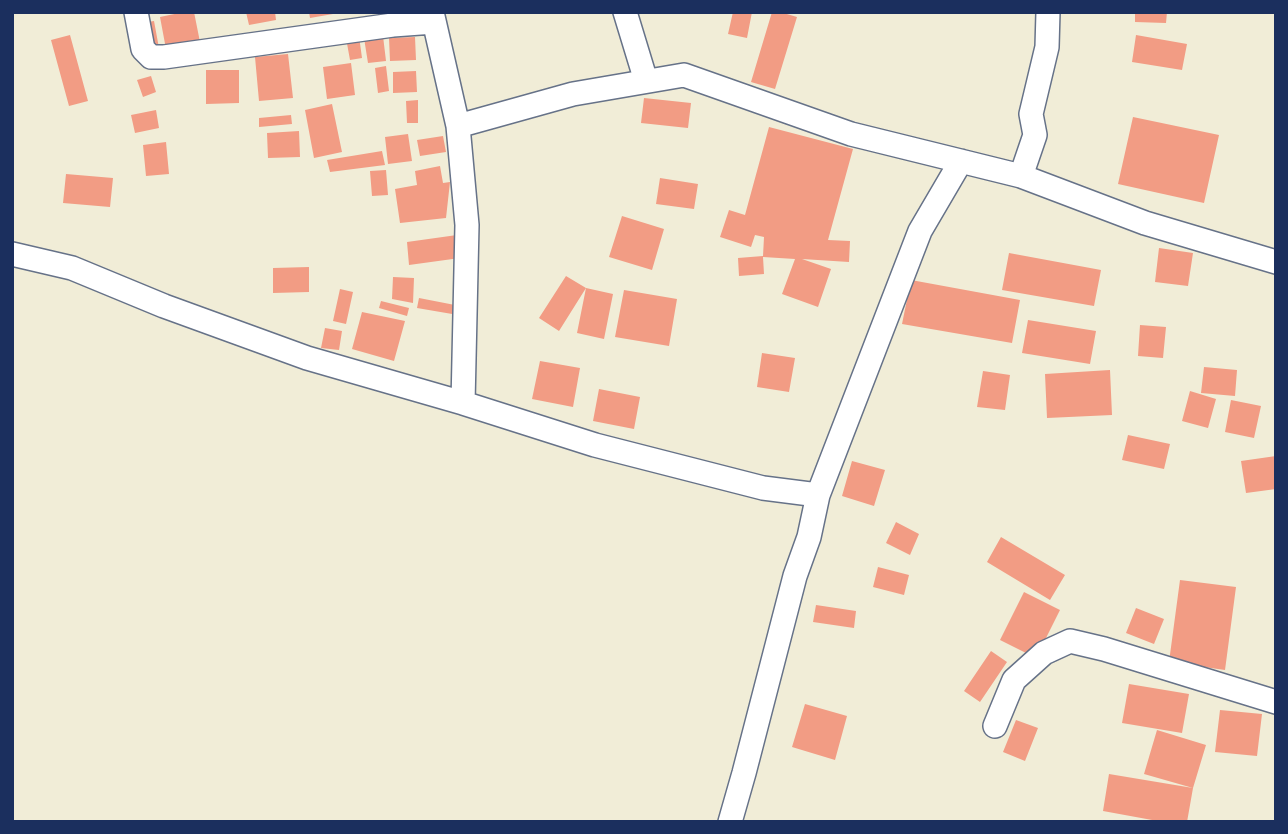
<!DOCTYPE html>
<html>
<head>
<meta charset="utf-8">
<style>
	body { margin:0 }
	#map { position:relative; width:1288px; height:834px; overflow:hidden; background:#f1edd7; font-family:Dekko,sans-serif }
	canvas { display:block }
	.frame { position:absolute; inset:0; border:14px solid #1b2f5e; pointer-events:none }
</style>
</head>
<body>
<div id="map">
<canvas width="1288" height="834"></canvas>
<div class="frame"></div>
</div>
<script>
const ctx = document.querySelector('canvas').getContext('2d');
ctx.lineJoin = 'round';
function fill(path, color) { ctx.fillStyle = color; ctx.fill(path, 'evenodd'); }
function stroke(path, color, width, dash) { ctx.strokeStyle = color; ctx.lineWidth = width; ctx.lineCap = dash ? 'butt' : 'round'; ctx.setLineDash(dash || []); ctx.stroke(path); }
fill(new Path2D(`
	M184,12H194L200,42L166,49L160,17Z
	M246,12H275L276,20L249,25Z
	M309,12H333V14L310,18Z
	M733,12H752L747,38L728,34Z
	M772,12H780L797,17L775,89L751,82Z
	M1135,12H1167L1166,23L1135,22Z
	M154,21L159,48L152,50L147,22Z
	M70,35L88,101L69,106L51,40Z
	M1136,35L1187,44L1182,70L1132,62Z
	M359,36L362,58L350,60L346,38Z
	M383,36L386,61L368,63L364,38Z
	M415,37L416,60L390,61L389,38Z
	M288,54L293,98L259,101L255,57Z
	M351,63L355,95L327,99L323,67Z
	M386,66L389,91L378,93L375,68Z
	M206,70H239V103L206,104Z
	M416,71L417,92L393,93V72Z
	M151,76L156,92L143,97L137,80Z
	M644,98L691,103L688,128L641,123Z
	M418,100V123H407L406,101Z
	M332,104L342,152L314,158L305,110Z
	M156,110L159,128L135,133L131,115Z
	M291,115L292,124L259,127V118Z
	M1133,117L1219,135L1204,203L1118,184Z
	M769,127L853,149L828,240L850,241L849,262L802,259L831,269L818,307L782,294L795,259L763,257L764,274L739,276L738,258L763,256L764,237L755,235L751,247L720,237L729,210L745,215Z
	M299,131L300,157L268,158L267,133Z
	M408,134L412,161L388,164L385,137Z
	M443,136L446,152L420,156L417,140Z
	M166,142L169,174L146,176L143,145Z
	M382,151L385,165L330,172L327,160Z
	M440,166L443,183L450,182L446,218L400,223L395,189L417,185L415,171Z
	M386,170L388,195L372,196L370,171Z
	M66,174L113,178L110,207L63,203Z
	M660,178L698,184L694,209L656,204Z
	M622,216L664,229L652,270L609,257Z
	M457,235L460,258L409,265L407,242Z
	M1159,248L1193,253L1188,286L1155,282Z
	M1009,253L1101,270L1094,306L1002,290Z
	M309,267V292L273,293V268Z
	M566,276L586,288L559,331L539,318Z
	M393,277L414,278L413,303L392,299Z
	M911,280L1020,300L1012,343L902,324Z
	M586,288L613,294L604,339L577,333Z
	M340,289L353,292L346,324L333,321Z
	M624,290L677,299L669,346L615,337Z
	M419,298L460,306L458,315L417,308Z
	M381,301L409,308L407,316L379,308Z
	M362,312L405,321L394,361L352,349Z
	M1028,320L1096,331L1090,364L1022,353Z
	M1140,325L1166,327L1163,358L1138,356Z
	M325,328L342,331L339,350L321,348Z
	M762,353L795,358L789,392L757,387Z
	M540,361L580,368L573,407L532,399Z
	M1204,367L1237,370L1235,396L1201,393Z
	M1110,370L1112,415L1047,418L1045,374Z
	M983,371L1010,375L1005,410L977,407Z
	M599,389L640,397L634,429L593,421Z
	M1190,391L1216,399L1208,428L1182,421Z
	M1231,400L1261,406L1254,438L1225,432Z
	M1128,435L1170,444L1164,469L1122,460Z
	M1276,456V489L1246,493L1241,461Z
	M852,461L885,470L874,506L842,496Z
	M896,522L919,534L910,555L886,543Z
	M1001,537L1065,575L1050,600L987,562Z
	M878,567L909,575L904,595L873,587Z
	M1180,580L1236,587L1225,670L1169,662Z
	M1024,592L1060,610L1036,658L1000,640Z
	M816,605L856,611L854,628L813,622Z
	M1136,608L1164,619L1154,644L1126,633Z
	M991,651L1007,662L980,702L964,691Z
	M1129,684L1189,694L1182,733L1122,723Z
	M805,704L847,716L835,760L792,747Z
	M1220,710L1262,714L1257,756L1215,752Z
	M1016,720L1038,728L1025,761L1003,752Z
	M1157,730L1206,745L1193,788L1144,774Z
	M1109,774L1193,788L1187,822H1163L1103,811Z`), '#f29c84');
const street = new Path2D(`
	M136,12L143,49L151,57H164L393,25L434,22
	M432,12L458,126L467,225L463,403
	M625,12L646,81
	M458,126L573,94L684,75L851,134L1021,176L1145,223L1276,262
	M1021,176L1035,135L1031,114L1047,47L1048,12
	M12,254L72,268L164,306L307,358L463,403L595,445L763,488L818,495L920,231L961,161
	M995,726L1014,680L1044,653L1070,641L1104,649L1276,702
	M730,822L744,773L795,576L809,537L818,495`);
stroke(street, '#667288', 26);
stroke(street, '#fff', 23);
</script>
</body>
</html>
